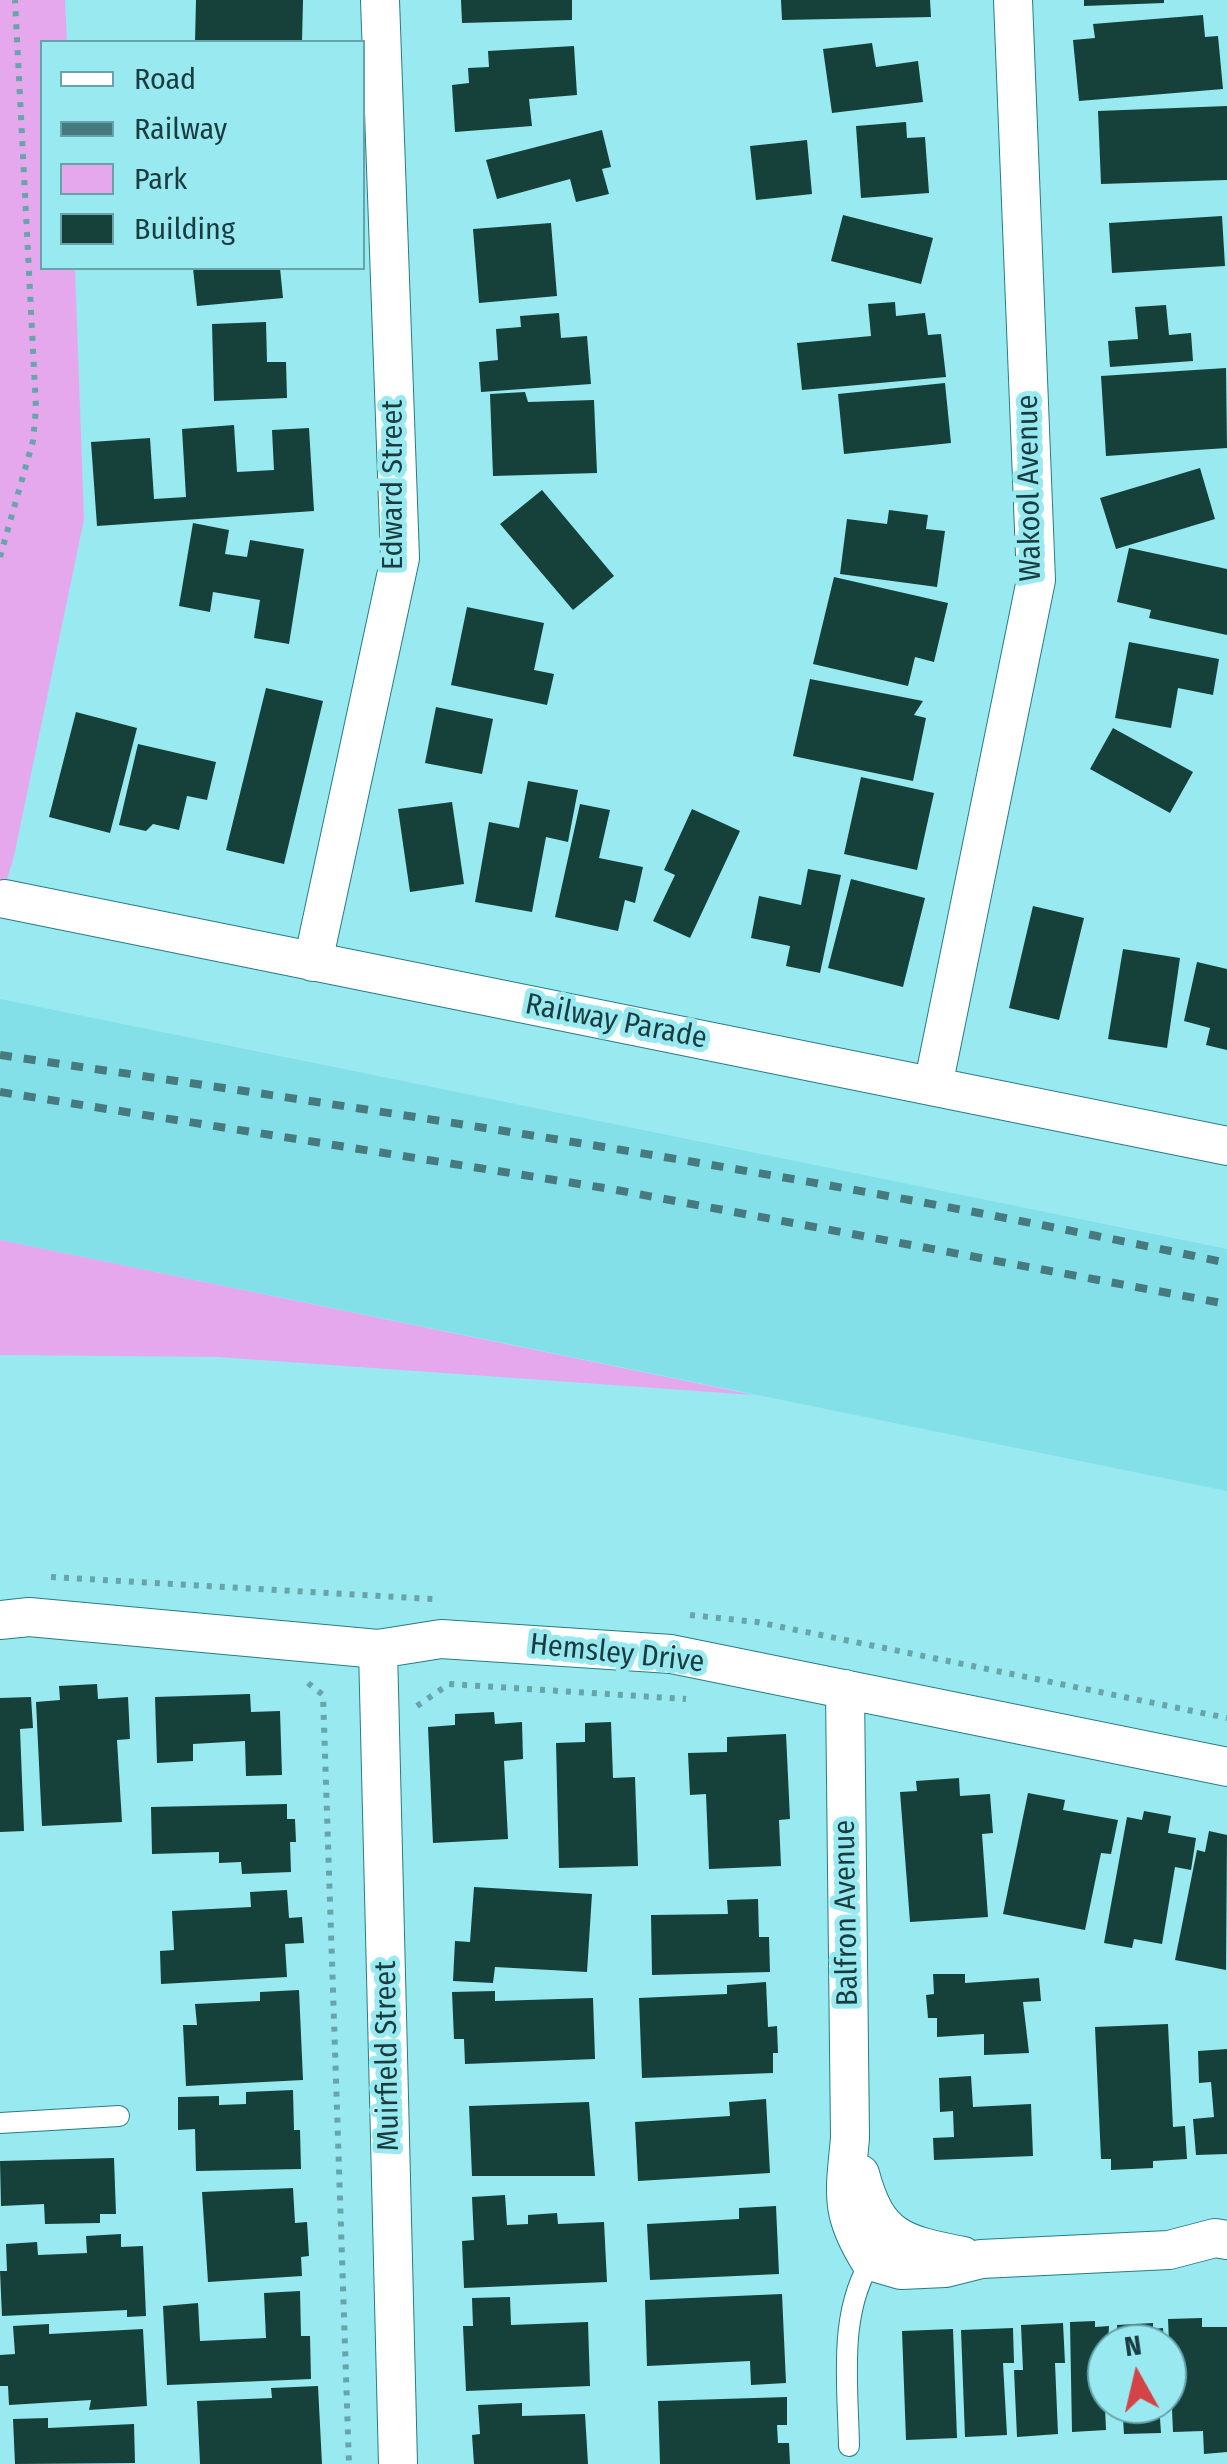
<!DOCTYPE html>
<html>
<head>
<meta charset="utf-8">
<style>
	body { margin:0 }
	#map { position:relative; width:1227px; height:2464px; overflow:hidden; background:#99e9f1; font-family:"Fira Sans Condensed",sans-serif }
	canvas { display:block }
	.legend { position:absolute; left:40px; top:40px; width:325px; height:230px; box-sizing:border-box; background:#99e9f1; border:2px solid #66a4aa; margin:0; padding:12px 18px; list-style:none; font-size:30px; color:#1a3c3f }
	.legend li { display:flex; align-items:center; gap:20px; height:50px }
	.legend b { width:50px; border:2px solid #66a4aa }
	.north { position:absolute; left:1087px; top:2324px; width:100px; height:100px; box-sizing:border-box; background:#99e9f1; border:2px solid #66a4aa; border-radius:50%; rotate:352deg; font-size:28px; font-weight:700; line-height:40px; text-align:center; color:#1a3c3f }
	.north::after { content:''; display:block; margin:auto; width:35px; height:45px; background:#d44447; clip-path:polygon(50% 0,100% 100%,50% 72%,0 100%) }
</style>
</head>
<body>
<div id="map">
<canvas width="1227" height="2464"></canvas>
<ul class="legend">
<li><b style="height:12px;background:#fff"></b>Road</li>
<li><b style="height:12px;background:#477a7e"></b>Railway</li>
<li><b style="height:28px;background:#e6a8ec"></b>Park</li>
<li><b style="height:28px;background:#16403a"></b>Building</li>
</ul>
<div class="north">N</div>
</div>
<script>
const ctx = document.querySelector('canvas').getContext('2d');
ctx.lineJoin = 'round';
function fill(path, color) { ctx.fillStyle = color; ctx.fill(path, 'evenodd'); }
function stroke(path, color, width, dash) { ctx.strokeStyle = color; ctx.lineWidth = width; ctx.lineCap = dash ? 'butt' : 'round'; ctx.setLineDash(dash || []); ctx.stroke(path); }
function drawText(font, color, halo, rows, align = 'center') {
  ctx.font = font + ' "Fira Sans Condensed",sans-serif'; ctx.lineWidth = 10; ctx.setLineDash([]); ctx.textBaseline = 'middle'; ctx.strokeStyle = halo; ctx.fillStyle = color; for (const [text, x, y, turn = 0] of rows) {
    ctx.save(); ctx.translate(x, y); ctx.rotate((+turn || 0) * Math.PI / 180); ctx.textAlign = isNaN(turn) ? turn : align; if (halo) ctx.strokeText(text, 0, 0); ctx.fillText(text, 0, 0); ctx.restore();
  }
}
fill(new Path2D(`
	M0,999L1227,1249V1491L0,1240Z`), '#83dfe8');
fill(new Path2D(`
	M0,0H65L67,42H42V268H75L84,519L14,856L0,903Z
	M0,1240L754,1395L218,1357L0,1355Z`), '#e6a8ec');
fill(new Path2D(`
	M196,0H303L302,42H195Z
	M461,0H572V20L462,23Z
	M781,0H930L931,17L782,20Z
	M1084,0H1164V3L1084,6Z
	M1203,15L1205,37L1218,36L1223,89L1079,101L1073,40L1095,38L1093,24Z
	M872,43L876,67L918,61L923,102L832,113L823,49Z
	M574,46L577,95L529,99L532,126L455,132L452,85L469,83L468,68L489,67L488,51Z
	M1227,106V180L1101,184L1098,111Z
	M906,122L907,138L925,137L929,193L861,198L856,126Z
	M602,130L611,167L602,169L609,194L576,202L570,179L497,199L486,160Z
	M807,140L812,194L756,200L750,146Z
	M843,215L933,238L921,284L831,261Z
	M1222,216L1225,266L1112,273L1109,223Z
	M551,223L557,296L479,303L473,229Z
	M193,268H280L283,298L197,306Z
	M895,302L896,316L925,313L928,335L941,334L946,377L802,390L797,343L871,336L868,304Z
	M1166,305L1169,335L1191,333L1193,361L1110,367L1108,341L1138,339L1135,307Z
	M559,313L561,338L587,336L591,384L481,392L479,362L498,360L496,329L521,327L520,316Z
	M266,322L267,362H286L287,398L214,401L212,324Z
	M1226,368L1227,448L1106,456L1101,376Z
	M945,383L951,443L844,454L838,394Z
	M525,392L528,402L594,400L597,473L493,476L490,394Z
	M234,425L237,472L274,470L272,430L309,428L314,511L97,526L91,442L150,438L154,499L186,497L182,429Z
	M1200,468L1215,519L1116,549L1100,498Z
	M542,490L614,576L573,610L500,524Z
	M889,510L928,515L926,529L945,531L937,587L840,574L847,519L887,524Z
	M193,523L229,530L225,554L247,557L250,540L304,549L289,644L254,638L260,600L213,592L210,612L179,606Z
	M1129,548L1227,569V635L1149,618L1151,610L1117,602Z
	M834,577L948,603L934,662L915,657L908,686L813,664Z
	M467,607L544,623L534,670L554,674L547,705L451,685Z
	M1129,642L1219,659L1213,695L1178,688L1171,728L1115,718Z
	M810,679L923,701L914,715L926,718L913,781L793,756Z
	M266,688L323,701L284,864L226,850Z
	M436,707L493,719L482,774L425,763Z
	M76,712L137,728L110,833L49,817Z
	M1113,728L1193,772L1170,813L1090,769Z
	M138,744L216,762L207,800L187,796L179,830L153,824L146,831L119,825Z
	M861,777L934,793L917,870L844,854Z
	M528,781L578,790L568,842L546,837L532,912L475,902L489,822L519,828Z
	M452,802L464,884L410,892L398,809Z
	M580,804L610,810L599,858L643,867L635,903L625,900L618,931L555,917Z
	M692,809L740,831L690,938L653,921L675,875L664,870Z
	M808,869L841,875L820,973L786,966L790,946L751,938L759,896L801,905Z
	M851,879L925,898L903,987L828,968Z
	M1033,906L1084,918L1059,1020L1009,1008Z
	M1123,949L1180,958L1167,1048L1108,1039Z
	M1197,962L1227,969V1050L1206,1045L1210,1028L1184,1021Z
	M97,1684L98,1699L128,1697L130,1739L117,1740L122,1822L42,1826L36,1702L60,1700L59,1686Z
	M250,1694L251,1712L280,1711L282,1775L246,1776L245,1741L193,1744V1761L157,1763L155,1697Z
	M31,1697L33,1728L20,1729L24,1831L0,1832V1698Z
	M494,1712L495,1724L522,1722L523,1759L504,1761L508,1839L433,1843L428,1727L455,1725V1714Z
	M611,1722L613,1778L635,1777L638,1866L559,1868L556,1743L585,1742V1723Z
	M786,1734L790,1819L779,1820L781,1866L709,1869L706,1794L690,1795L688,1753L727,1752V1737Z
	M959,1778L960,1796L990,1794L993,1833L982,1834L988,1917L910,1922L900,1792L917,1791L916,1781Z
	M1028,1793L1065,1800L1063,1810L1118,1820L1111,1854L1101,1853L1085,1930L1003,1914Z
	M287,1804V1819H295L296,1842H290L291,1872L242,1874L241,1862L219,1863V1852L152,1854L151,1807Z
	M1144,1811L1171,1816L1168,1833L1196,1838L1191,1870L1175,1867L1162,1944L1134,1939L1132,1948L1104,1943L1127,1817L1142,1820Z
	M1209,1831L1227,1835L1226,1970L1175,1960L1197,1850L1205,1852Z
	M474,1887L592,1894L587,1972L495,1967L493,1983L453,1981L455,1941L470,1942Z
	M287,1890L289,1918L302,1917L304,1943L285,1944L287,1977L161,1984L160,1951L174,1950L172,1911L251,1907L250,1892Z
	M758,1899L759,1937H769L770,1972L652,1975L651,1915L728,1914L727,1900Z
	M933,1974H965V1983L1039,1978L1041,2001L1023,2002L1029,2053L984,2055V2034L937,2037V2018H928L926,1995L934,1994Z
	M766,1982L768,2027L777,2026L778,2053H773V2073L642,2078L639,1998L727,1994V1985Z
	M299,1990L303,2080L186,2086L183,2025H197L195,2004L260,2001V1992Z
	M495,1991V2001L593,1998L595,2059L465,2064L464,2039H454L452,1992Z
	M1168,2024L1173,2127L1185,2126L1187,2159L1153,2161V2168L1111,2170V2159H1101L1095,2027Z
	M1227,2049V2154L1196,2155L1193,2119L1214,2117L1211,2082L1199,2083L1198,2051Z
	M971,2076L973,2107L1031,2104L1033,2156L934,2160L933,2138L954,2137L953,2111L940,2112L939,2078Z
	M293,2090L294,2130H300L301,2169L196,2171L195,2129L178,2130V2097L219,2096V2105L246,2104V2092Z
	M766,2099L770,2173L638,2181L635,2122L730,2116L729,2102Z
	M589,2102L595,2176H472L469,2106Z
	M114,2158L116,2214H100V2223L45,2224L44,2204L1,2206L0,2161Z
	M293,2188L295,2223L307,2222L309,2256L301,2257L302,2276L208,2282L202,2192Z
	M505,2195L507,2225L528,2224V2215L557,2213L558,2224L604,2222L607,2282L464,2288L462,2241L474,2240L472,2197Z
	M776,2206L779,2274L650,2280L647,2224L739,2219V2208Z
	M121,2234V2247L143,2246L146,2316L127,2317V2310L2,2316L0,2271H7L6,2244L37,2242L38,2255L87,2253L86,2236Z
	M300,2291L301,2336H310L311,2379L167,2385L163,2306L198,2303L200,2341L266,2338L264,2293Z
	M782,2294L786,2383L751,2385L750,2361L647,2366L645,2300Z
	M510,2297L511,2325L588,2322L590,2386L466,2391L463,2326H473L472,2298Z
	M1202,2318V2327H1227V2452L1204,2454L1203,2431L1173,2432L1168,2319Z
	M1095,2321V2327L1109,2326L1107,2362H1103L1106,2430L1072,2432L1070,2322Z
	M1063,2323L1065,2363H1055L1058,2434L1017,2437L1014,2370H1023L1021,2325Z
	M1153,2323V2329L1163,2328L1164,2344H1118L1117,2325Z
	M49,2324V2334L143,2329L147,2406L89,2410L91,2400L9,2405L8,2386H0V2355L15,2354L13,2326Z
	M1013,2328L1014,2363H1003L1007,2435L965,2437L961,2330Z
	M953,2329L957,2438L906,2440L902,2331Z
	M318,2386L322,2464H200L197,2401L272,2398L271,2388Z
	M787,2397V2425H777L778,2443H789L790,2464H660L658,2401Z
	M522,2403V2416L585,2414L588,2464H474L472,2435L480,2434L478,2405Z
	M1122,2404H1159L1161,2433L1124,2434Z
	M48,2418V2428L134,2424L135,2463L15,2464L13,2419Z`), '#16403a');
const lane = new Path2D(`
	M0,2123L119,2116
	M849,2446C848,2383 837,2311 874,2256`);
const street = new Path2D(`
	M5,899L1227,1146
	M313,962L400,558L380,0
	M933,1086L1036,580L1013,0
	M0,1620L29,1617L378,1649L441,1639L671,1654L1227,1767
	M378,1649L398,2464
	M845,1689L850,2138C845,2193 839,2212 870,2261L901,2270L945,2268L981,2259L1169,2250L1215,2238L1227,2240
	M860,2174C877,2238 901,2244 963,2256`);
stroke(lane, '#287c84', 22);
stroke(street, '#287c84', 40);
stroke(new Path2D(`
	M0,557L33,441L36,408L15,0
	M51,1577L433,1599
	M690,1615L757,1622L1227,1718
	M308,1683L323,1695L349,2464
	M417,1706L449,1684L686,1699`), '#67a5ab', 6, [5, 8]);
stroke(lane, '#fff', 20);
stroke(street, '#fff', 38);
stroke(new Path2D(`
	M0,1055C410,1115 821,1176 1227,1263
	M0,1092L611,1189L1227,1304`), '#477a7e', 8, [12, 12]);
drawText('30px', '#1a3c3f', '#99e9f1', [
	["Edward Street",394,485,-90],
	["Wakool Avenue",1030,488,-91],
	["Railway Parade",616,1022,11],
	["Hemsley Drive",617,1654,6],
	["Balfron Avenue",847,1913,-91],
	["Muirfield Street",388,2056,-91]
]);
</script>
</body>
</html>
